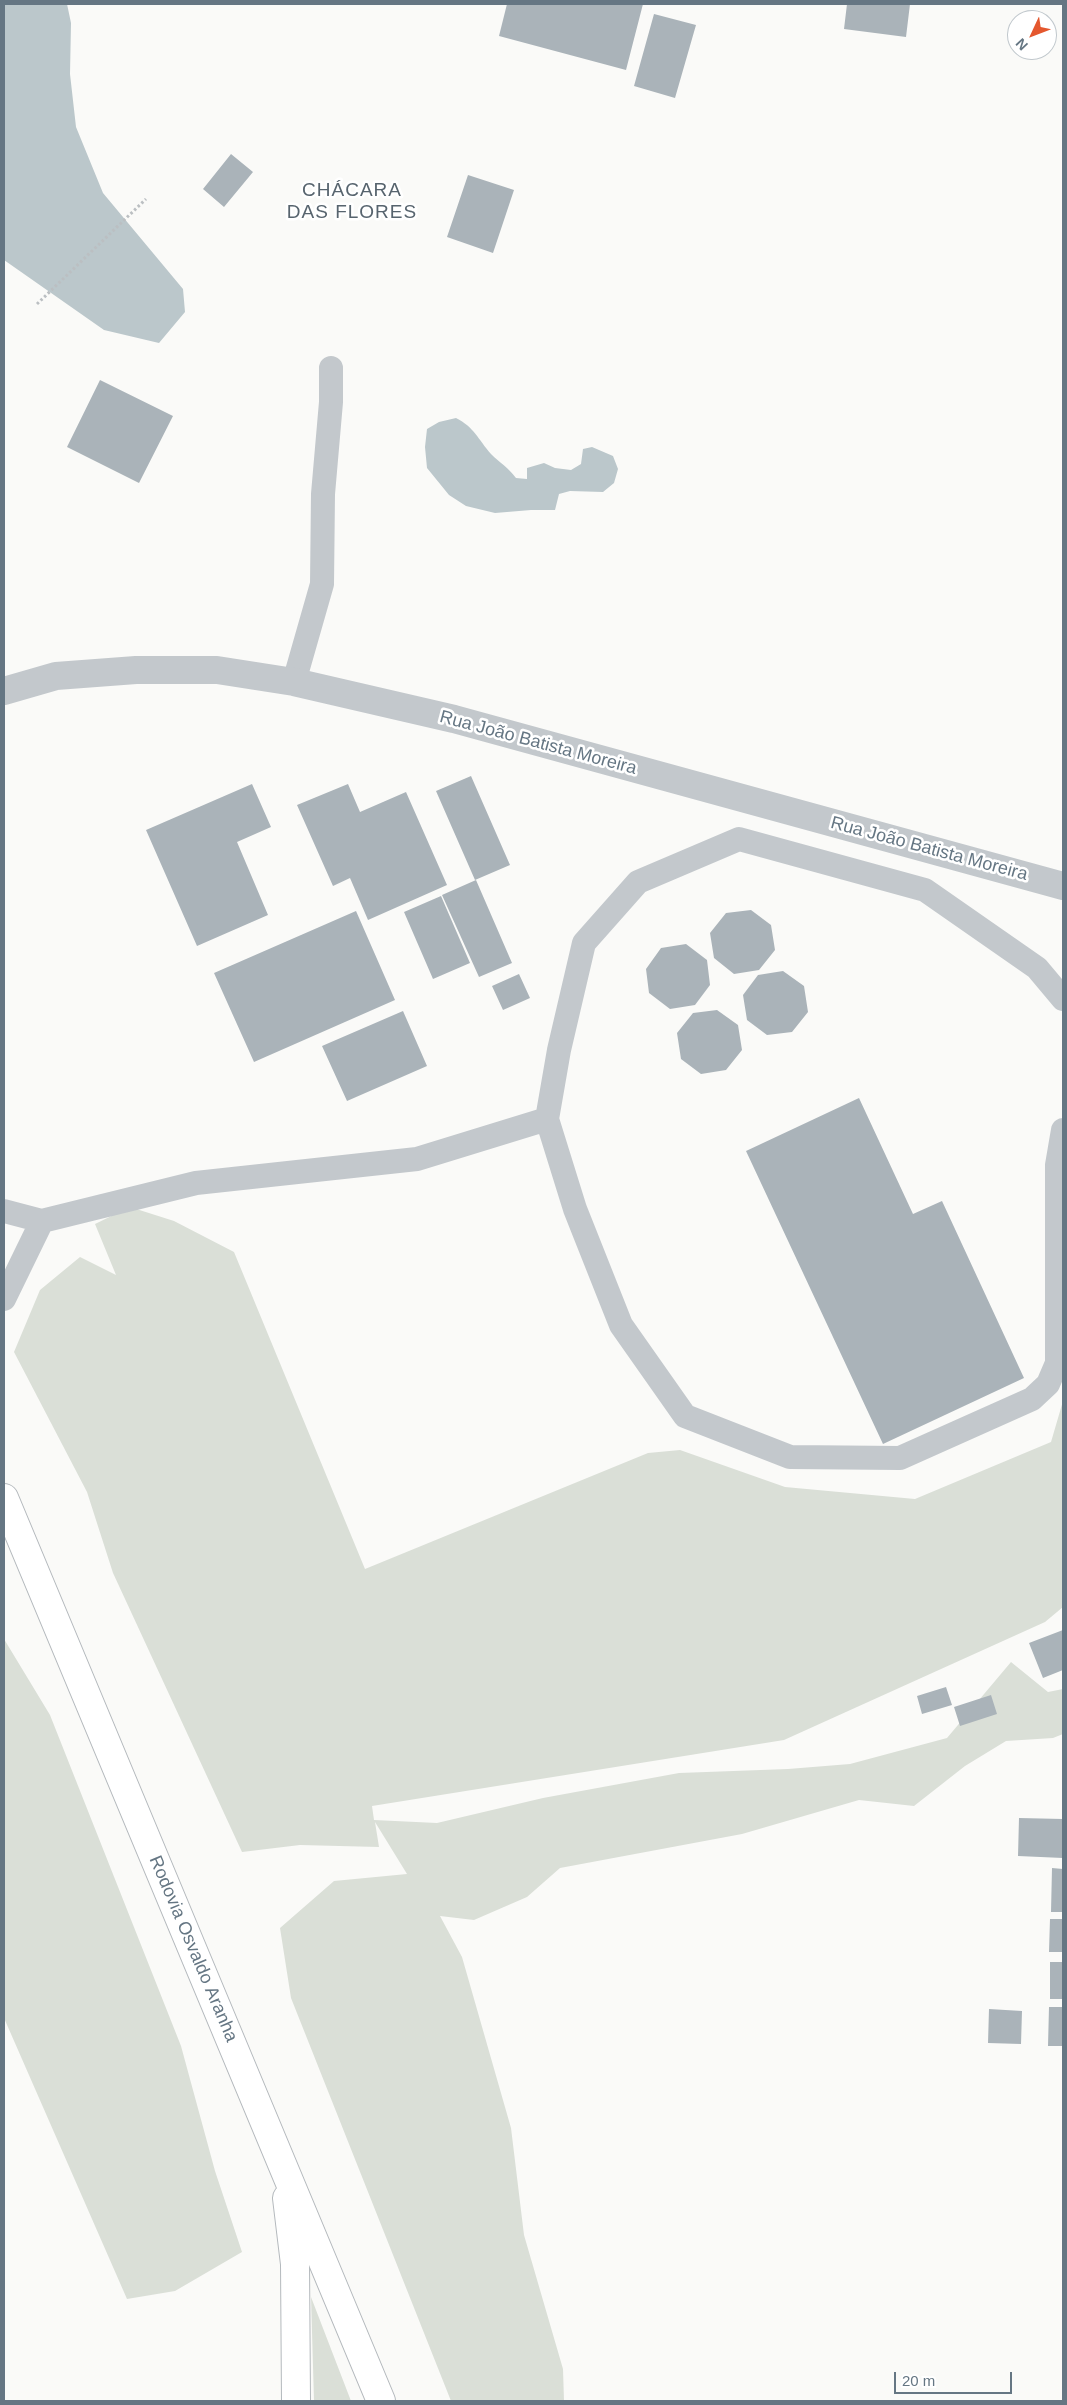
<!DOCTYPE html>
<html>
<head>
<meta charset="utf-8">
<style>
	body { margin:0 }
	#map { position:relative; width:1067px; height:2405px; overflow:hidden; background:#fafaf8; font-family:Helvetica,sans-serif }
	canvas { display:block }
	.frame { position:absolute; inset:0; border:5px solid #657683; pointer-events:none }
	.north { position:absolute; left:1007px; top:10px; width:50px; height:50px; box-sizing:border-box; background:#fff; border:1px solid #c1c8cd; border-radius:50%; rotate:227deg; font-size:14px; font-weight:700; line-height:20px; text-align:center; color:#657683 }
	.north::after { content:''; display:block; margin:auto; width:18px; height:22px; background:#e4572e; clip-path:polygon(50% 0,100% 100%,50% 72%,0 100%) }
	.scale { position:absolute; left:894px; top:2372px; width:118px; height:22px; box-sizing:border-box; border:2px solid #657683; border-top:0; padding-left:6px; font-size:15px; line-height:18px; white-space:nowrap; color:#657683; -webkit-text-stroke:4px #fff; paint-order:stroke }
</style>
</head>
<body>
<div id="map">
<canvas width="1067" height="2405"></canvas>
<div class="frame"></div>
<div class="north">N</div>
<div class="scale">20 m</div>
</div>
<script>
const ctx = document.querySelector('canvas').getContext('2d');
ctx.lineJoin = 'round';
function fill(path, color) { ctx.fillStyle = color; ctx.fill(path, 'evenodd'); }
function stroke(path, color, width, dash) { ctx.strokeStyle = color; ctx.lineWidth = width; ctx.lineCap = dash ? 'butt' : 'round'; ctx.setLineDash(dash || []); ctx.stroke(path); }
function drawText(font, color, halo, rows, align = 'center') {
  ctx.font = font + ' Helvetica,sans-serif'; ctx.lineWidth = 5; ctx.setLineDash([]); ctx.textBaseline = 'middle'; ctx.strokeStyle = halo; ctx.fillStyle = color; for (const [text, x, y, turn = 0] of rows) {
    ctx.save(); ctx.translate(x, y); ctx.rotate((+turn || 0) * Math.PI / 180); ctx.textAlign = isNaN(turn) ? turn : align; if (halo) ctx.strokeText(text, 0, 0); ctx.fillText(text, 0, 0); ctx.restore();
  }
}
fill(new Path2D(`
	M130,1207L174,1221L234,1252L365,1569L648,1453L680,1450L785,1487L915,1499L1051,1442L1063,1401V1607L1045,1622L784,1740L372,1806L374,1820L437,1823L543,1798L679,1773L788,1769L850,1764L947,1738L1011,1662L1048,1692L1063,1689V1734L1053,1738L1006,1741L965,1766L914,1806L859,1800L742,1834L560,1868L527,1897L474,1920L440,1916L462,1957L511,2128L524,2235L563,2369L564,2401H451L291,1998L280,1928L334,1881L407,1874L375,1822L379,1847L300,1845L242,1852L113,1573L87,1492L14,1352L40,1290L80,1257L116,1275L95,1224Z
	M4,1639L50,1715L181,2046L215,2171L242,2252L175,2291L127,2299L4,2018Z
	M311,2297L351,2401H314Z`), '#dadfd7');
fill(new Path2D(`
	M4,4H67L71,23L70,74L76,127L103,193L183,289L185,312L159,343L104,330L4,260Z
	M456,418C474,427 478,439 491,454C500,463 508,467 516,478L527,479V468L544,463L555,468L571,470L581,464L583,449L592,447L613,456L618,469L614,483L603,492L570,491L559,494L555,510H531L495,513L466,506L449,495L427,468L425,447L427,429L439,422Z`), '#bbc7cb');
fill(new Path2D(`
	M507,4H643L626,70L499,36Z
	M847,4H910L906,37L844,29Z
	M654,14L696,25L675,98L634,86Z
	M231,154L253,172L224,207L203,189Z
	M468,175L514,190L493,253L447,237Z
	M100,380L173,416L139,483L67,447Z
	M471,776L510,865L475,880L436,791Z
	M252,784L271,827L237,842L268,915L197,946L146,830Z
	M348,784L360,812L406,792L447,885L368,920L350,878L333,886L297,805Z
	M476,880L512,963L479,977L442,895Z
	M441,896L470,963L433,979L404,912Z
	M751,910L771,925L775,950L759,970L734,974L714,958L710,933L726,913Z
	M356,911L395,1000L254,1062L214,973Z
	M686,944L707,960L710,985L695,1005L670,1009L649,993L646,969L661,948Z
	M783,971L804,986L808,1012L792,1032L767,1035L747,1020L743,995L758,975Z
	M519,974L530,998L503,1010L492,986Z
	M717,1010L738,1025L742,1050L726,1070L701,1074L681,1059L677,1033L693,1013Z
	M403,1011L427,1066L347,1101L322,1046Z
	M859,1098L913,1214L942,1201L1024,1378L883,1444L746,1151Z
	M1063,1630V1670L1043,1678L1029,1643Z
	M946,1687L952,1705L922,1714L917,1696Z
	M991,1695L997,1714L960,1726L954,1707Z
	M1019,1818L1063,1819V1858L1018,1856Z
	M1052,1868L1063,1869V1912H1051Z
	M1050,1919H1063V1952H1049Z
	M1050,1962H1063V1999H1050Z
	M1049,2007H1063V2046H1048Z
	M989,2009L1022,2011L1021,2044L988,2043Z`), '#aab3b9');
const highway = new Path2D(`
	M4,1498L381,2401
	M287,2198L295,2264L296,2401`);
stroke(highway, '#b4b9bd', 30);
stroke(new Path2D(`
	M37,304L146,199`), '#bbbfc2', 3, [2.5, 2.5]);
stroke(new Path2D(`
	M294,682L322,584L323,494L331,402V368
	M1063,999L1037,968L925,890L739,839L638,882L584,943L559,1050L547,1119L575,1209L621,1325L685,1416L790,1457L900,1458L1032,1399L1048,1384L1057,1363V1165L1063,1130
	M4,1211L42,1221L196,1183L417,1159L547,1119
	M4,1299L42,1221`), '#c3c8cc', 24);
stroke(new Path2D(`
	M4,691L56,676L136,670H217L294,682L454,719L1063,886`), '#c3c8cc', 28);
stroke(highway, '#fff', 28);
drawText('18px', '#657683', '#fff', [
	["Rua João Batista Moreira",538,743,15],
	["Rua João Batista Moreira",929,849,15],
	["Rodovia Osvaldo Aranha",193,1949,67]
]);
ctx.letterSpacing = '1px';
drawText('19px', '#57646e', '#fff', [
	["CHÁCARA",352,191],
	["DAS FLORES",352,213]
]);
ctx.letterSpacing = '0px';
</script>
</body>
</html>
